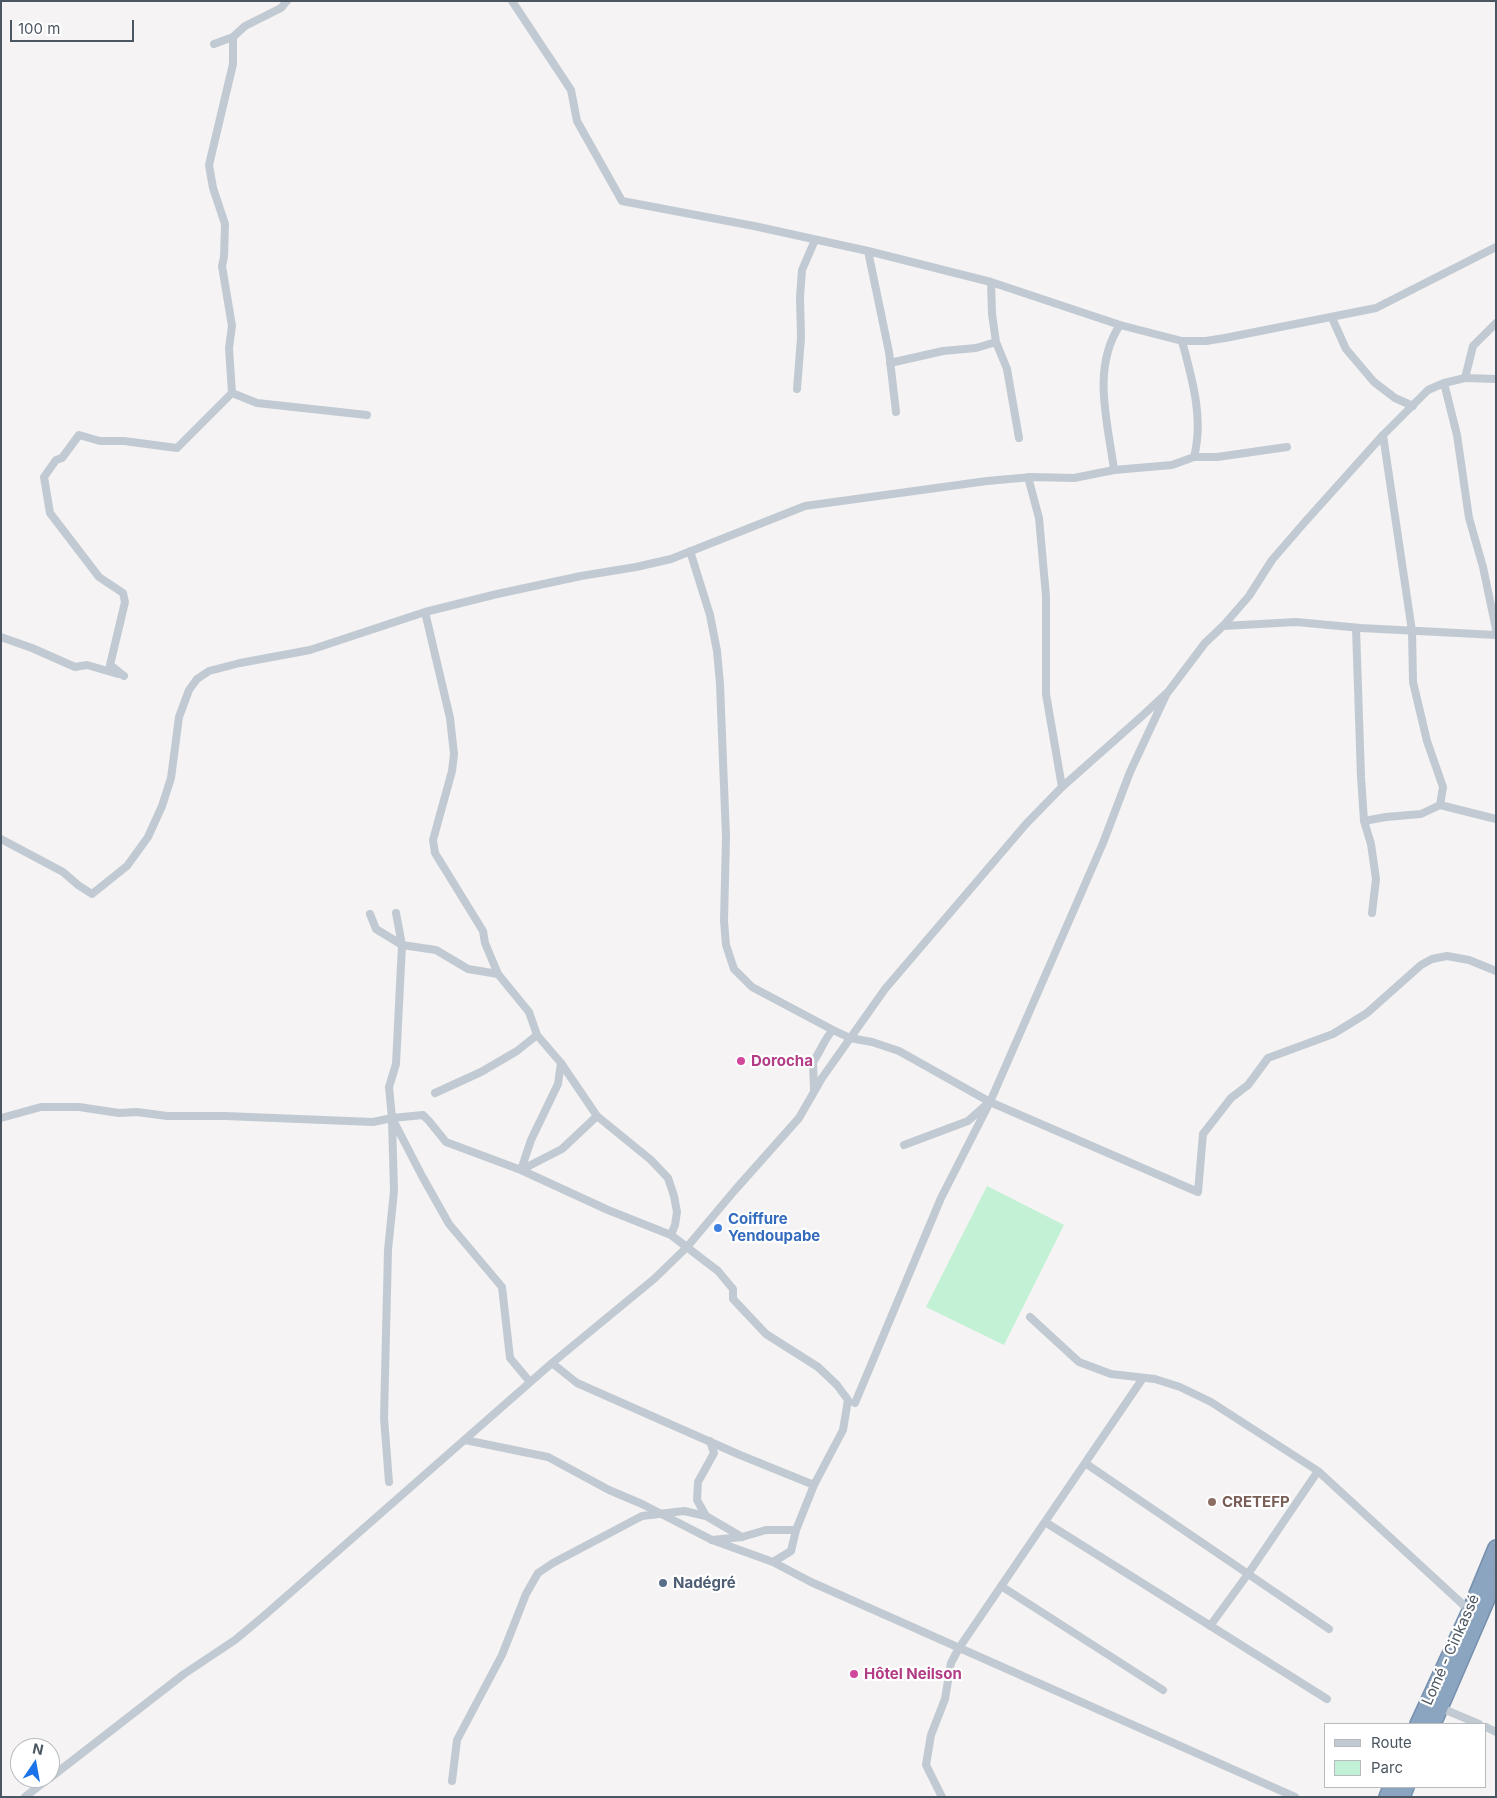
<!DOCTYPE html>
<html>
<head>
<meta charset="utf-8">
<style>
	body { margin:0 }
	#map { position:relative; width:1497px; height:1798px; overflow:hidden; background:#f5f3f3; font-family:Inter,sans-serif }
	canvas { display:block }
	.frame { position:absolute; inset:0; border:2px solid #4a5661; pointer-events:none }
	.legend { position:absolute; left:1324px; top:1723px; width:162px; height:65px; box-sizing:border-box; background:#fff; border:1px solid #b7bbc0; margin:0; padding:6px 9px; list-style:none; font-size:15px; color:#4a5661 }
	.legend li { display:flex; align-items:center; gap:10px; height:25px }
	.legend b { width:25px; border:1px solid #b7bbc0 }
	.north { position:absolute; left:10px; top:1738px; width:50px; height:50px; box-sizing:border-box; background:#fff; border:1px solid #b7bbc0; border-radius:50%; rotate:12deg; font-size:14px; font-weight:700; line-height:20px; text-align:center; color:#4a5661 }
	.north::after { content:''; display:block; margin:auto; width:18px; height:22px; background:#1a73e8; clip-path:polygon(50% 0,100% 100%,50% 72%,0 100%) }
	.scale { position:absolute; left:10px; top:20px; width:124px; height:22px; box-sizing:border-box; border:2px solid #4a5661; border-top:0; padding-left:6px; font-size:15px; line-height:18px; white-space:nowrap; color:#4a5661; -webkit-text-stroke:4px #fff; paint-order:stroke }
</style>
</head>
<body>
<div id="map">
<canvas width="1497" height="1798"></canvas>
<div class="frame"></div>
<ul class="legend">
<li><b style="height:6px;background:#c1cad2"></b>Route</li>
<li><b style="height:14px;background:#c3f1d5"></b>Parc</li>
</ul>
<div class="north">N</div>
<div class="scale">100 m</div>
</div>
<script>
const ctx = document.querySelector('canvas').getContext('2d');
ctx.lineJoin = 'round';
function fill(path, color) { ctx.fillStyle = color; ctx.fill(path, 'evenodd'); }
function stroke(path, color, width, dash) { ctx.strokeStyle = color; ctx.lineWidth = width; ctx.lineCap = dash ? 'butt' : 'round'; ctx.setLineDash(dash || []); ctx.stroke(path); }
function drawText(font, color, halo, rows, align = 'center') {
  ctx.font = font + ' Inter,sans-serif'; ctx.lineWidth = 4.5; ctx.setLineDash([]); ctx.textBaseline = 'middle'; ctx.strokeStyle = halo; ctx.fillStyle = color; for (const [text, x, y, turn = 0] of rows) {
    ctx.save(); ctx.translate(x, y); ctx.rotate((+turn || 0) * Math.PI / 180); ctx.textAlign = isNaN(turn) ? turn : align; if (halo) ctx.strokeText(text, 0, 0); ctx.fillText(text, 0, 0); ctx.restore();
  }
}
fill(new Path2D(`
	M987,1186L1064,1225L1004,1345L926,1307Z`), '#c3f1d5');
const highway = new Path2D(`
	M1418,1724L1470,1611L1496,1548
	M1433,1724L1496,1578
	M1387,1797L1391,1787
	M1402,1797L1406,1787`);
stroke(highway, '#7690ad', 18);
stroke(new Path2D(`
	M512,1L571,90L577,121L622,201L754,226L868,251L991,282L1120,325L1182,341H1206L1225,338L1376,308L1496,247
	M233,37V64L209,165L213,188L225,224L224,257L222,266L232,326L229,348L232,393L257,403L367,415
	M214,44L233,37L245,26L281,8L287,1
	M868,251L889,352L896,412
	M991,282L992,314L996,342L1007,369L1019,438
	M1332,318L1346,349L1374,382L1395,398L1413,406
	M890,363L943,351L976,348L996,342
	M1465,378L1496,379
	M1444,383L1457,435L1469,518L1483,567L1496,629
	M797,389L801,338L800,297L802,270L815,240
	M1383,435L1412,631L1413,682L1427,741L1443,787L1440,805
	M1194,457H1217L1287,447
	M1114,470C1108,423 1091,368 1120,325
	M1028,477L1039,518L1046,596V694L1062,787
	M690,551L710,615L717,651L720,684L726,837L724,921L726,945L734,969L752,987L833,1030C824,1039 821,1051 813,1062L814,1090
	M425,612L450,718L454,754L452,771L433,840L435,853L483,931L485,943L498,974L529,1012L537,1035L561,1063L597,1116L651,1160L668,1178L674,1196L677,1212L675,1225L671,1235
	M1223,626L1296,622L1361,628L1496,635
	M1356,628L1361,777L1364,821L1371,844L1376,879L1372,913
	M1,637L32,648L75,667L87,665L118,674
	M124,676L110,665L125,602L123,593L99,577L50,513L44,477L56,460L62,458L79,435L100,441H124L177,448L232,393
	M1166,695L1130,772L1103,843L990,1102L1198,1192L1203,1134L1231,1098L1248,1085L1268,1058L1333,1034L1367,1013L1421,965L1432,959L1447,956L1469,960L1496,971
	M1364,821L1386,817L1421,814L1440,805L1496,819
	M1,839L63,872L78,885L92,894L127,866L148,837L162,806L171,778L179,717L189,690L197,679L209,671L240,663L310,650L425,612L497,594L581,576L636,567L671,559L805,506L987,481L1032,477L1074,478L1114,470L1172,465L1194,457C1204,418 1192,379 1182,341
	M396,913L402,945L396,1064L389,1087L392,1118L422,1176L449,1224L502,1287L510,1358L530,1382
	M370,914L376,929L402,945L436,950L468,969L498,974
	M833,1030L850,1038L872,1042L899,1051L990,1102L941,1198L855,1403
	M435,1093L481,1072L517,1051L537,1035
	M1,1118L41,1107H79L119,1113L137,1112L167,1116H225L373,1122L392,1118L423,1115L429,1121L446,1142L521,1170L608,1210L671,1235L718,1271L733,1289V1299L766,1334L818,1367L837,1385L848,1400L843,1430L814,1485L796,1530H766L742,1537L712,1540
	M904,1145L968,1121L986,1105
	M521,1170L531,1140L558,1084L561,1063
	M521,1170L562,1149L597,1116
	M1030,1317L1079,1362L1111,1374L1155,1379L1180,1387L1211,1402L1318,1471L1470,1611
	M552,1363L577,1383L740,1455L814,1485
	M465,1440L548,1457L609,1490L642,1504L712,1540L773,1562L811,1582L1295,1797
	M710,1441L714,1453L698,1482L697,1500L706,1516L742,1537
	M1085,1463L1329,1629
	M389,1482L384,1418L388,1250L394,1191L392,1120
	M1045,1522L1327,1699
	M773,1562L791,1551L796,1530
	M1001,1586L1163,1690
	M1210,1626L1248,1574L1318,1471
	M1441,1708L1479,1724
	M1486,1727L1496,1732
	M50,1778L184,1674L235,1640L265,1615L552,1363L654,1279L687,1247L735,1190L799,1118L822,1078L885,989L1026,824L1062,787L1141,717L1168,692L1205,643L1223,626L1249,596L1272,560L1304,523L1383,435L1428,390L1444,383L1465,378L1473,346L1496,323
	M452,1781L457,1740L502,1655L526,1594L538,1573L553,1563L642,1516L684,1511L706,1516
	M25,1797L49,1778
	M942,1797L926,1765L931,1735L945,1699L951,1663L959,1648L1143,1378`), '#c1cad2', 8);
stroke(highway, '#8ba5c1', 15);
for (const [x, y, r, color] of [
	[741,1061,5,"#d1479c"],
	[718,1228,5,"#3f7fe0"],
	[1212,1502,5,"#8d6e63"],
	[663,1583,5,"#5c6f8a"],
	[854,1674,5,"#d1479c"]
]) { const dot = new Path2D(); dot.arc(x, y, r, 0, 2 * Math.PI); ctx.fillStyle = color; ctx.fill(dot); stroke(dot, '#fff', 2); }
drawText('bold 15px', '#b23c85', '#fff', [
	["Dorocha",751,1061],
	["Hôtel Neilson",864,1674]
], 'left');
drawText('bold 15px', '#366cbe', '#fff', [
	["Coiffure",728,1219],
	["Yendoupabe",728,1236]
], 'left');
drawText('bold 15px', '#785e54', '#fff', [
	["CRETEFP",1222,1502]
], 'left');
drawText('bold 15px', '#4e5e75', '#fff', [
	["Nadégré",673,1583]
], 'left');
drawText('15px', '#4a5661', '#fff', [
	["Lomé - Cinkassé",1451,1650,-66]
]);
</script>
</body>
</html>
